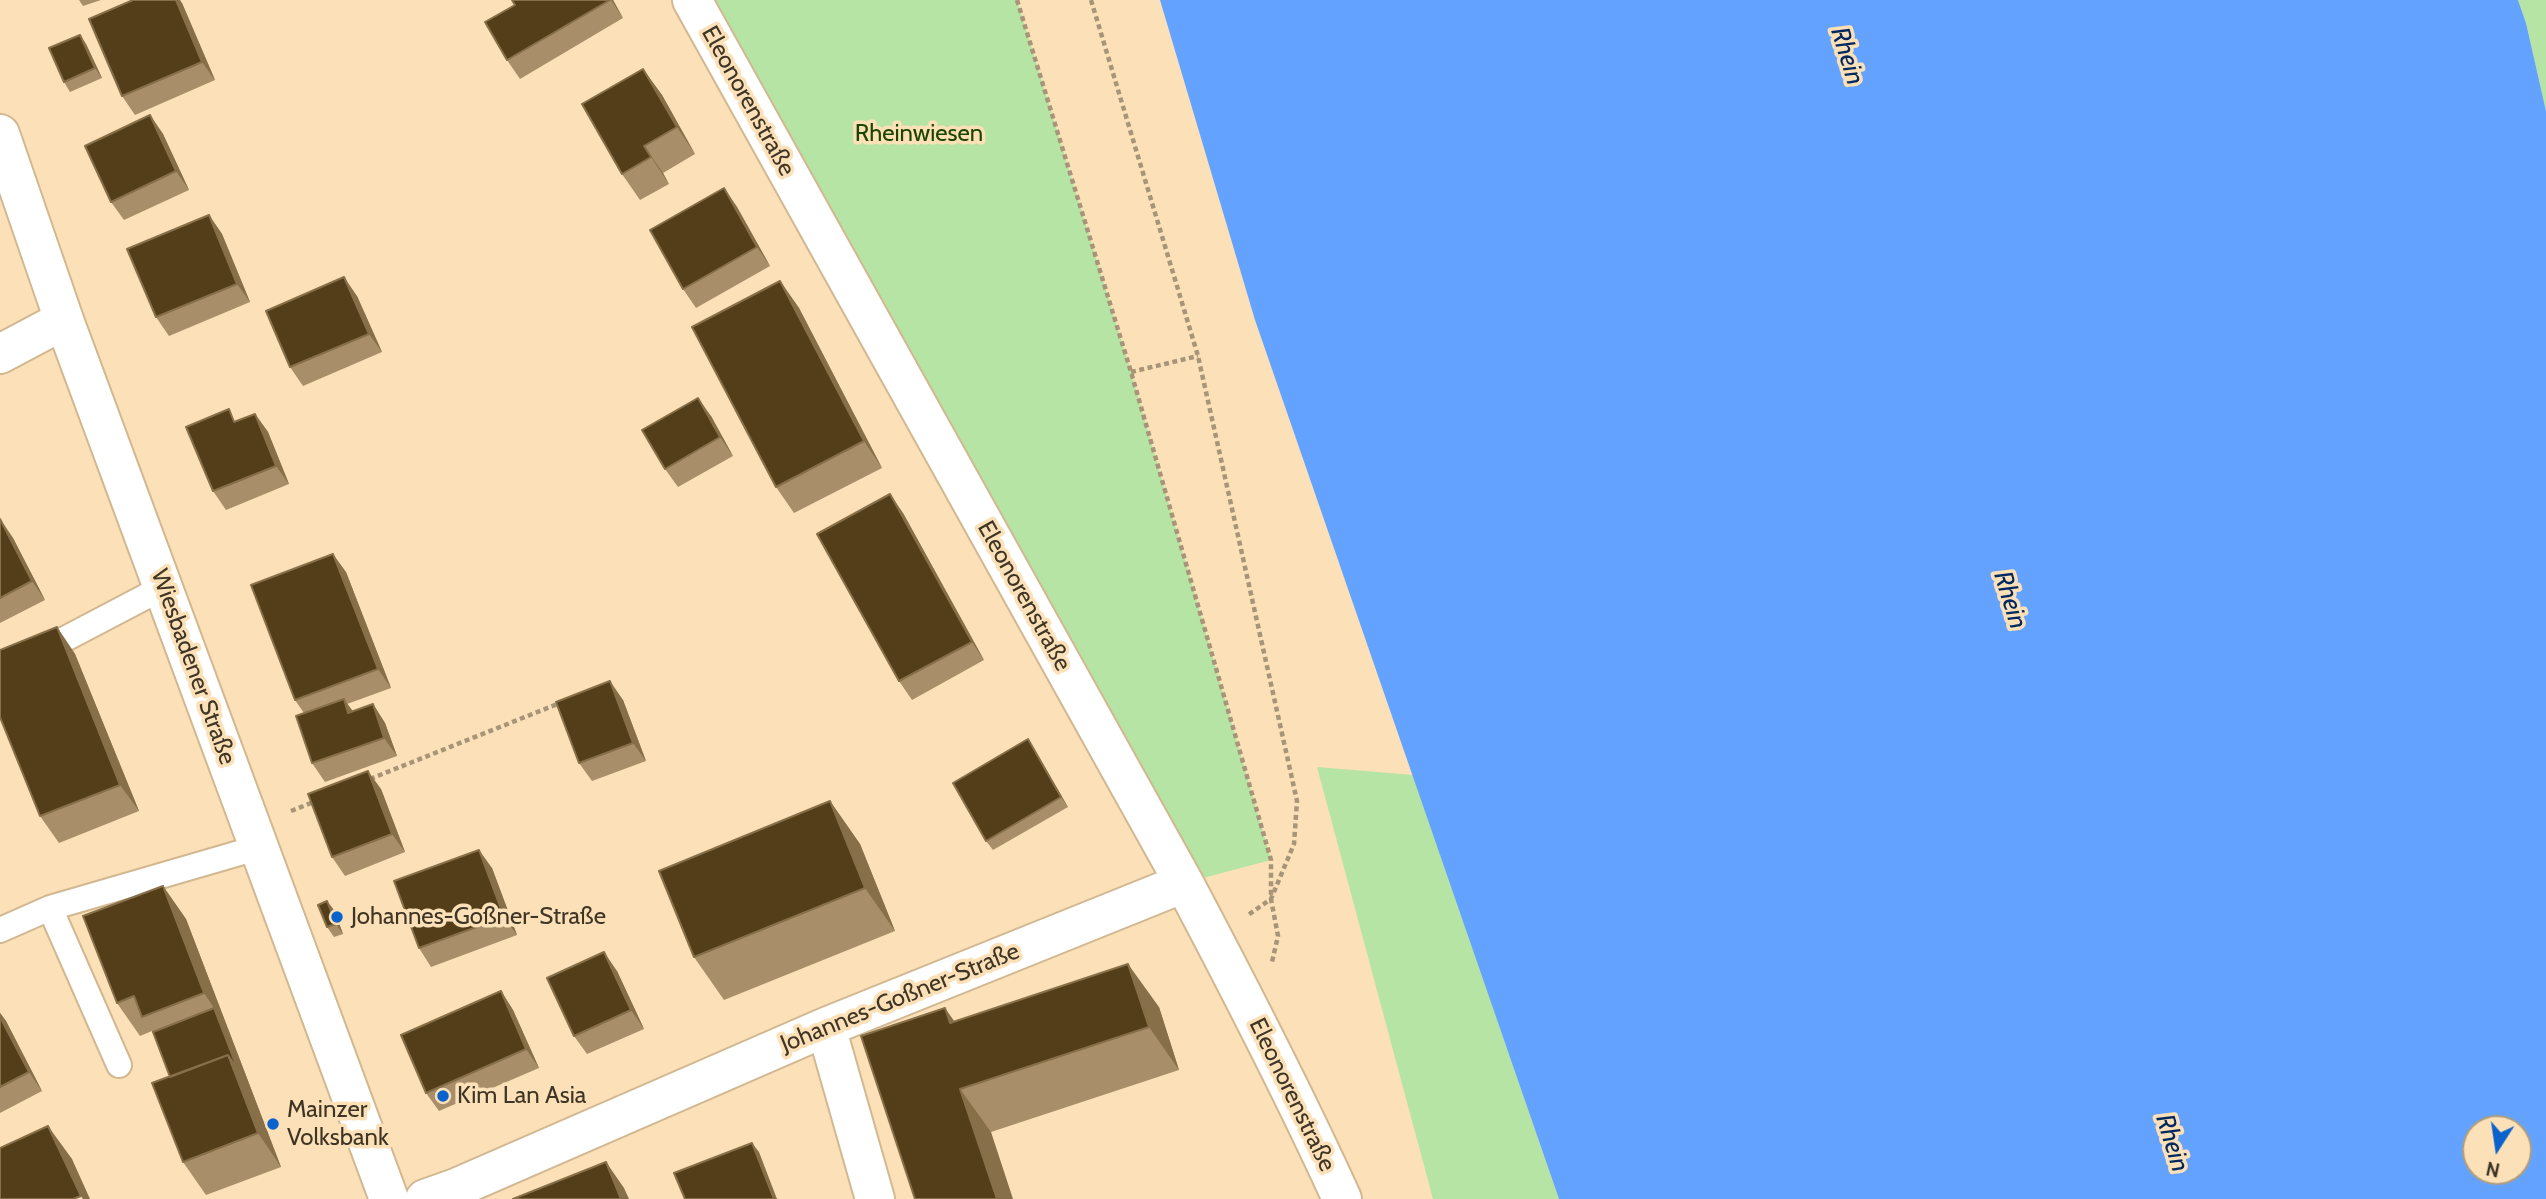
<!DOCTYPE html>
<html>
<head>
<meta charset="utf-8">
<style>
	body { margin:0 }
	#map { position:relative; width:2546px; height:1199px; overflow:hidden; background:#fbe0b8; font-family:Cabin,sans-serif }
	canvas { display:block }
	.north { position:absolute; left:2462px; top:1115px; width:70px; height:70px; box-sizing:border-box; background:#fbe0b8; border:2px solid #b09c7d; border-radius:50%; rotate:192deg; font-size:19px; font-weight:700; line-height:28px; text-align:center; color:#3f3525 }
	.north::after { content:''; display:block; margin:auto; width:24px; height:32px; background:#0a63cd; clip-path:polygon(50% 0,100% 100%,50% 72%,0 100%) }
</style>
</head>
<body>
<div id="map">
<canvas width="2546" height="1199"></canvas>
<div class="north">N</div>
</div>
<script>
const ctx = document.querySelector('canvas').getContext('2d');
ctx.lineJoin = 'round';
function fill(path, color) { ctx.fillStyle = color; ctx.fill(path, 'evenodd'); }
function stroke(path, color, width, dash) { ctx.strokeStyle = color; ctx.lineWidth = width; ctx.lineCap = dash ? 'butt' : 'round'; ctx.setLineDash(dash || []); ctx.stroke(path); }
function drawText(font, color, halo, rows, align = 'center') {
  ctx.font = font + ' Cabin,sans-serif'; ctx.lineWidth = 7; ctx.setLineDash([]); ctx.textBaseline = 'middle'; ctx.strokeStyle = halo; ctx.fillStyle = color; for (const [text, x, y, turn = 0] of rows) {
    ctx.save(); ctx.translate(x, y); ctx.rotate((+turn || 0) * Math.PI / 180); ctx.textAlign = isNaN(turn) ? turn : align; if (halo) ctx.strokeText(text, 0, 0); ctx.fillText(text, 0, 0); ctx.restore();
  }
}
fill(new Path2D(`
	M692,0H1017L1131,372L1271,860L1184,883Z
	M2518,0H2546V111L2526,23Z
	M1317,767L1413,775L1559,1199H1433Z`), '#b6e4a5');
fill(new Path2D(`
	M1160,0H2518L2526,23L2546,111V1199H1559L1255,320ZM2476,1129H2518V1171H2476Z`), '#63a3ff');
const lane = new Path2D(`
	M0,673L164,587
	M50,908L119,1065
	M0,930L50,908L260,847`);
const street = new Path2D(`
	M692,0L1184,883C1239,987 1293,1091 1342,1199
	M0,354L64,320
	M826,1027L875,1199
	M425,1199L456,1188L826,1027L1184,883`);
const secondary = new Path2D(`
	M0,134L64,320L389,1199`);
stroke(lane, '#d2b891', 28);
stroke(street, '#d2b891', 42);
stroke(secondary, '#d2b891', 42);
stroke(new Path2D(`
	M1017,0L1131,372L1271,860V899L1278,936L1272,962
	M1091,0L1198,356L1297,801L1294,844L1271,899L1248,915
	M1131,372L1198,356
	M370,779L560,703
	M291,811L316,801`), '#a89477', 4.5, [5, 3.5]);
stroke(lane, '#fff', 24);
stroke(street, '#fff', 38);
stroke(secondary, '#fff', 38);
fill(new Path2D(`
	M79,0H101L83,6Z
	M613,0L623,18L520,79L507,60L515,5Z
	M182,3L215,80L135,115L122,96Z
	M80,35L86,44L102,78L70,92L64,82Z
	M643,69L662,95L695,154L663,173L669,184L640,200L622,174Z
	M150,115L163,134L189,190L124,220L111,202Z
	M724,188L737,207L770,266L696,308L683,289Z
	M209,215L222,234L250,302L169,336L156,317Z
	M780,281L799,308L882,468L794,513L776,487Z
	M357,296L382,352L303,386L290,367Z
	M255,414L268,432L289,484L226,510L213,491L237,421Z
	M711,416L733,456L678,487L665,469Z
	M903,513L984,660L912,700L899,681Z
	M0,519L13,538L45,600L0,623Z
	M346,572L391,688L347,704L353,712L373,704L385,723L397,756L325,782L312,763L304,713L295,700Z
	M57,627L75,654L139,811L59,843L40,816Z
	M623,700L646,761L592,781L579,763Z
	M1028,739L1034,749L1068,807L993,850L986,841Z
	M381,789L405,852L345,876L332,857Z
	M830,801L860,844L895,931L724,1000L694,957Z
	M492,868L517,935L431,967L419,948Z
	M163,886L186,919L281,1167L206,1195L183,1162L170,1077L152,1031L140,1036L117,1003Z
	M334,910L343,934L334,937L327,927Z
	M617,971L644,1029L587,1054L574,1036Z
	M501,991L513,1010L539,1068L439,1111L426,1093Z
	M1159,1007L1179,1070L991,1132L861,1036L945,1008L954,1022Z
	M0,1013L6,1021L42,1091L0,1113Z`), '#a88f69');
fill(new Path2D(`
	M176,0H180L182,3L215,80L202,62Z
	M611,0H613L623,18Z
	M80,35L86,44L102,78L95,68Z
	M643,69L662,95L695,154L677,127Z
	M150,115L163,134L189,190L176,171Z
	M644,146L663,173L669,184L651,157Z
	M724,188L737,207L770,266L757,247Z
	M209,215L222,234L250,302L237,284Z
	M344,277L357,296L382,352L369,334Z
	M780,281L799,308L882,468L864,441Z
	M698,398L711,416L733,456L720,437Z
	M255,414L268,432L289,484L276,466Z
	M890,494L903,513L984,660L972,642Z
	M0,519L13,538L45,600L32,581Z
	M333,554L346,572L391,688L378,669Z
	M57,627L75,654L139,811L120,785Z
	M610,681L623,700L646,761L633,743Z
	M344,699L357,717L348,713Z
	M373,704L385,723L397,756L384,738Z
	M1028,739L1034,749L1068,807L1061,797Z
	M368,771L381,789L405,852L392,834Z
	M830,801L860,844L895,931L865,888Z
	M479,850L492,868L517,935L504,917Z
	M163,886L186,919L281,1167L258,1133L228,1055L214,1008L204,993Z
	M327,901L334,910L343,934L336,924Z
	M604,952L617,971L644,1029L631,1010Z
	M1128,964L1159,1007L1179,1070L1149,1027Z
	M501,991L513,1010L539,1068L526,1049Z
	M945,1008L975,1051L950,1023Z
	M0,1013L6,1021L42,1091L29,1072L0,1017Z
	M960,1089L991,1132L1013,1199H997Z
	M48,1126L72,1159L90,1199H83L81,1196Z
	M752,1143L759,1152L777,1199H774Z
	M606,1162L624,1188L629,1199H621Z`), '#866f49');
const building = new Path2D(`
	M133,0H176L202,62L122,96L89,19Z
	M512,0H610L507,60L485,22L515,5Z
	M80,35L95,68L64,82L49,48Z
	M643,69L677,127L644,146L651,157L622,174L582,104Z
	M150,115L176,171L111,202L85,146Z
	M724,188L757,247L683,289L650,230Z
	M209,215L237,284L156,317L127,249Z
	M344,277L369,334L290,367L266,311Z
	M780,281L864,441L776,487L692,327Z
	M698,398L720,437L665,469L642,430Z
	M229,409L234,422L255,414L276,466L213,491L186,427Z
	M890,494L972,642L899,681L817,534Z
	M0,519L32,581L0,598Z
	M333,554L378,669L295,700L251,585Z
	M57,627L120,785L40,816L0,717V650Z
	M610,681L633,743L579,763L556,702Z
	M344,699L348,713L373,704L384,738L312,763L296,716Z
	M1028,739L1061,797L986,841L953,783Z
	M368,771L392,834L332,857L308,794Z
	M830,801L865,888L694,957L659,871Z
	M479,850L504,917L419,948L394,881Z
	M163,886L204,993L142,1017L134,996L117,1003L83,916Z
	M327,901L336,924L327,927L318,905Z
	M604,952L631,1010L574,1036L547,978Z
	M1128,964L1149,1027L960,1089L997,1199H915L861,1036L945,1008L950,1023Z
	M501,991L526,1049L426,1093L401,1035Z
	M214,1008L238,1070L228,1055L170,1077L153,1032Z
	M0,1017L29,1072L0,1087Z
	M228,1055L258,1133L183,1162L152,1083Z
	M48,1126L81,1196L73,1199H0V1148Z
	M752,1143L774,1199H685L674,1173Z
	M606,1162L621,1199H513Z`);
fill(building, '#543e1a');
stroke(building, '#866f49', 2);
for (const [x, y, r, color] of [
	[337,917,7,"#0a63cd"],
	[443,1096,7,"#0a63cd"],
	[273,1124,7,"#0a63cd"]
]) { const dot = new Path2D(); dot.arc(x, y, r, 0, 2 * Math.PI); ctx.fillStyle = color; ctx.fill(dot); stroke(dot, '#fbe0b8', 2.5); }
drawText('24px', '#3f3525', '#fbe0b8', [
	["Eleonorenstraße",748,101,61],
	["Eleonorenstraße",1024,596,61],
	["Wiesbadener Straße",193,667,70],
	["Johannes-Goßner-Straße",900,998,-22],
	["Eleonorenstraße",1292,1095,64]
]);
drawText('24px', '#1a4600', '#fbe0b8', [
	["Rheinwiesen",919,134]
]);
drawText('24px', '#3f3525', '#fbe0b8', [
	["Johannes-Goßner-Straße",351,917],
	["Kim Lan Asia",457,1096],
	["Mainzer",287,1110],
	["Volksbank",287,1138]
], 'left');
drawText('italic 26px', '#00285f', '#fbe0b8', [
	["Rhein",1847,56,73],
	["Rhein",2010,600,73],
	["Rhein",2172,1143,73]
]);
</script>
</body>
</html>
